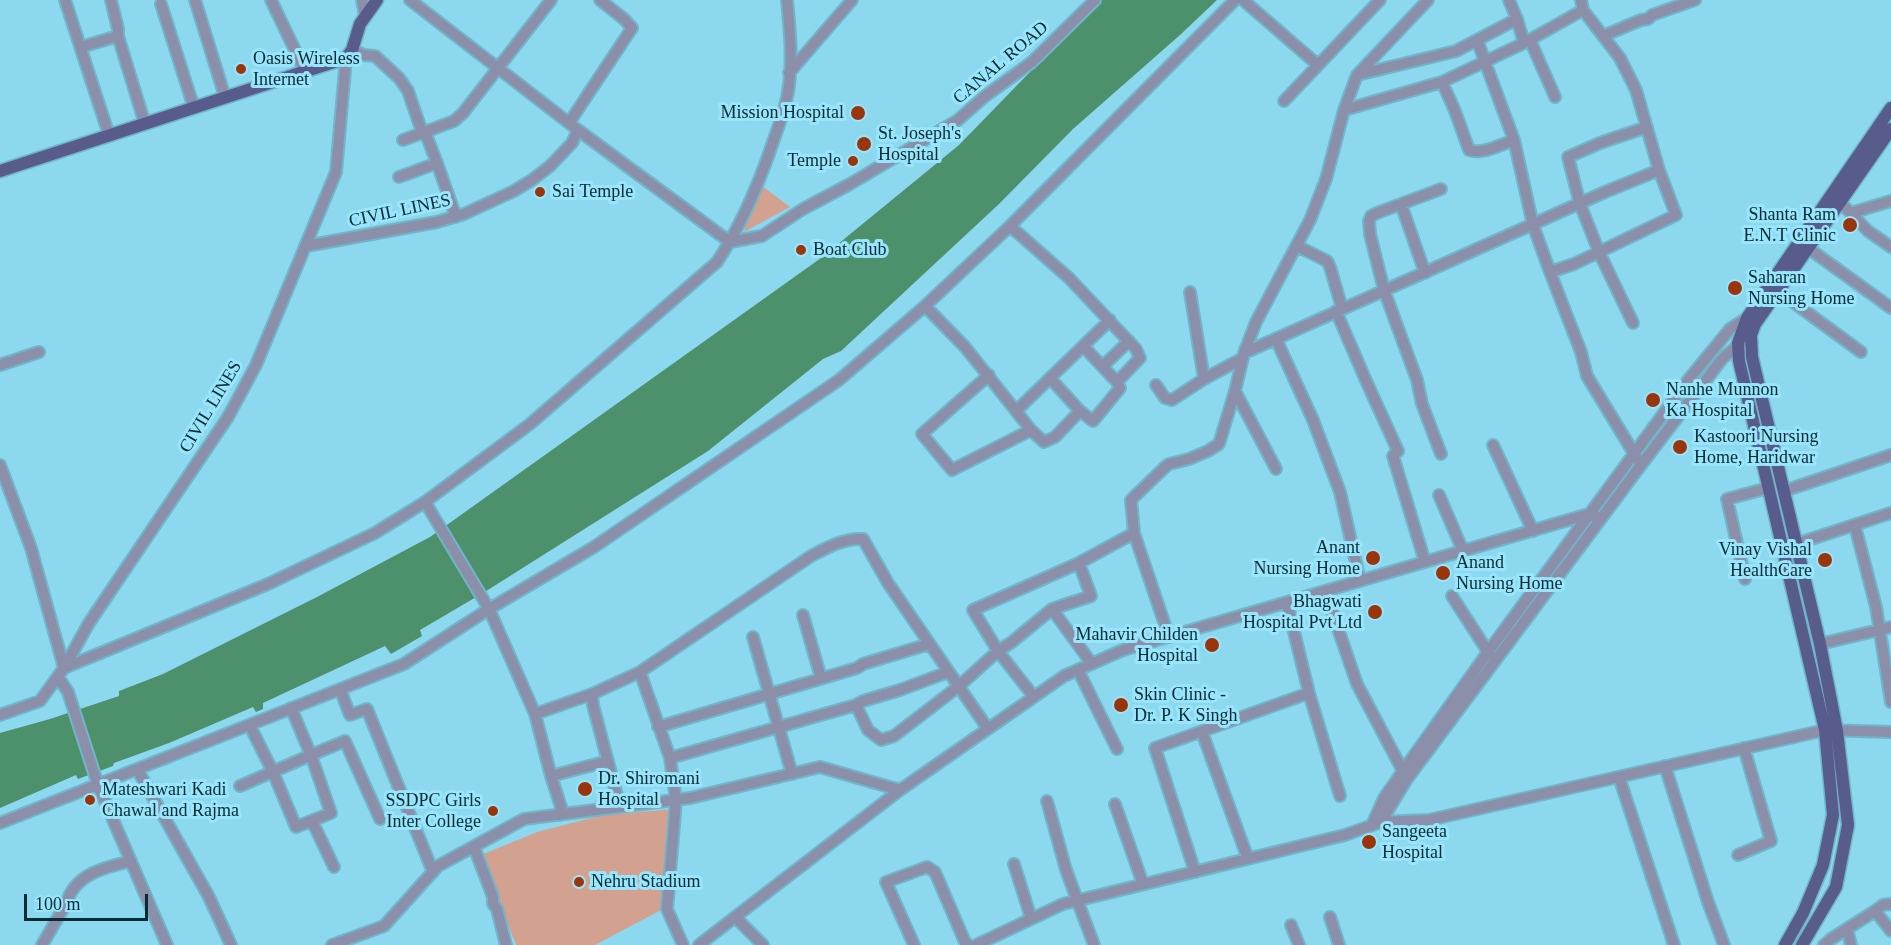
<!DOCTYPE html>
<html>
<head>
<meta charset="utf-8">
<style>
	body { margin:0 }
	#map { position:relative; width:1891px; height:945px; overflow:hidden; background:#8bd8ef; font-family:Georgia,serif }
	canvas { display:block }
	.scale { position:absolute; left:24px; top:894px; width:124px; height:27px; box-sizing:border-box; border:3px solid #092b33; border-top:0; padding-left:8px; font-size:18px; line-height:21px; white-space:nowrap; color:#092b33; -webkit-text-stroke:4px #98e5fc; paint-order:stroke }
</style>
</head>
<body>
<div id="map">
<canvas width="1891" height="945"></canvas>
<div class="scale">100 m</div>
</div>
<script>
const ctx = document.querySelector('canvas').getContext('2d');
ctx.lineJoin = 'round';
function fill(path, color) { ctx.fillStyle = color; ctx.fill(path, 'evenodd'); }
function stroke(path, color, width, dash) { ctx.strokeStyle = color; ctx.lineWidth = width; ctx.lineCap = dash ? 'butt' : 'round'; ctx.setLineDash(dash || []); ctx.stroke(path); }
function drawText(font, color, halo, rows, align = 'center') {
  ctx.font = font + ' Georgia,serif'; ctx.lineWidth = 6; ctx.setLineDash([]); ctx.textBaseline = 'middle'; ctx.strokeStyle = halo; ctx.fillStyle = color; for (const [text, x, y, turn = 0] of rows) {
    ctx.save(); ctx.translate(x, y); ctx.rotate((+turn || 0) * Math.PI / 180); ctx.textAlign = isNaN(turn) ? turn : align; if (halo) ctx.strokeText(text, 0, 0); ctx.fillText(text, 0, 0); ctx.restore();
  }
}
fill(new Path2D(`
	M758,183L790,207L744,232Z
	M676,809L663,909L595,945H516L481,855L537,832L603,815Z`), '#d3a190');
fill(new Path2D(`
	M1100,0H1217L1180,35L1073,129L999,204L841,351L823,359L708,451L483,593L420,630L422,636L391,654L385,646L263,703V709L256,712L253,707L169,743L114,763L113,766L78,779L76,775L0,808V733L50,719L119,696V691L163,674L317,597L430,537L821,258L959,145Z`), '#4c916c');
const minor = new Path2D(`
	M65,0L109,135
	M111,0L118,29V36L145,124
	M195,0L225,97
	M271,0L305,71
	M362,0L365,16
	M410,0L578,130L730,242
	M1243,0L1318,65
	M1581,0L1583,10L1620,58L1636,90L1659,170
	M161,4L194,108
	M1517,19L1524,43L1530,40L1555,97
	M1603,36L1641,20L1648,19L1652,15L1695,0
	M1477,40L1514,140L1533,225L1550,272
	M81,47L118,36
	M352,50L364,55L375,56L399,78L408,91L421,129L425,132L454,121L463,113L551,0
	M789,73L852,0
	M1357,75L1456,51L1517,19L1509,0
	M1442,82L1455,111L1469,150C1482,155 1500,145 1514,140
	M1284,101L1380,0
	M1344,110L1357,75L1428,0
	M569,123L632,28L624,19L600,0
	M403,140L425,132L437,163
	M399,177L437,163L456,217
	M1840,202L1868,231L1891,247
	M1401,204L1425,273
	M1851,213L1891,201
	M1010,226L1069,278L1136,349L1140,358L1117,382
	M730,242L762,236L803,209L850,184L958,120L984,97L1032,62L1095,0
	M306,246L437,222L464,214L514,191L532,180L550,166L572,143L578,130
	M1297,246L1327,261L1330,267L1342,308
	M1808,248L1891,308
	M1778,291L1861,352
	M1190,292L1204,379L1243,358
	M925,306L965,347L1016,411L1110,320
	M1336,311L1367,383L1398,451L1393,456L1425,562
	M1633,323L1599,252L1580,204L1568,157L1600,143L1647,127
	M1276,339L1313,420L1340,492L1360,581
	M1244,353L1605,192L1659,170L1676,215L1574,264L1550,272L1581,352L1587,376L1641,465
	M0,365L39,352
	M1103,366L1129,341
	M989,375L922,434L952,470L1031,430L1016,411
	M1156,385L1165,398L1172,400L1204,379
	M1235,391L1276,469
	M1080,411L1093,421L1120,388L1117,382L1083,346
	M1031,430L1044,442L1055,437L1080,411L1050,378
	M1493,445L1533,531
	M1441,454L1422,404L1417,380L1384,290L1370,234L1369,221L1371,216L1377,213L1441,189
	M0,465L31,548L64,668L268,584L375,533L425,502L530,424L717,262C741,226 758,186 772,145C778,127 785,111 788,92C793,62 790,30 787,0
	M1783,490L1790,489L1891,455
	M1439,495L1463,551
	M425,502L489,609L535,714L551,776L561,807L560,815
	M1855,526L1876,607L1891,702
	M1134,533L1169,637
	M1796,544L1891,513
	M1745,579L1727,499L1768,488
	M1325,591L1357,684L1405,775
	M1452,596L1490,655
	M1287,603L1309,693L1340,796
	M803,615L821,678
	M753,637L792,774
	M1820,644L1891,627
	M1092,664L1052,609L1091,596L1079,563L1134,533L1131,500L1164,468L1169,464L1189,459L1208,451L1219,444L1235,391L1244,353L1256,322L1310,220L1326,179L1344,110L1442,82L1524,43L1583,10
	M1078,670L1117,749
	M640,672L670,758L676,800L667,909L683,945
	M58,677L68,692L98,785L167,945
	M340,689L350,715L367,709L433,872
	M592,694L593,705L620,807
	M1034,697L998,651L973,610L1079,563
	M856,705L868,730L881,740L894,736L959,686L998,651L1012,642L1052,609
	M291,708L311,755L345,741L380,819
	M535,714L592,694L640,672L811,556C828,547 844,538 863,539L888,583L988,729
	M0,715L40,701L64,668L89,623L228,417L256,365L336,172L346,58
	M658,727L857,668L863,664L929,644
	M1202,732L1248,859
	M670,758L856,705L863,701L900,690L948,672
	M1665,766L1708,902L1724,945
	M137,769L209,897L231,945
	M551,776L608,761
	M1619,777L1674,945
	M240,786L311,755L331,813L296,827L273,772L251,728
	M1047,801L1066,870L1094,945
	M1115,804L1143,884
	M312,821L334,867
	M1381,822L1407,779L1641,465L1722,359L1743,341
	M0,823L404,664L489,609L594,547L839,380L925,306L1010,226L1235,0
	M1372,825L1384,798L1403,771L1488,652L1689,379L1730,329L1747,318
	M474,847L493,897V904L497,909L506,945
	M1738,855L1771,841L1744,748
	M1014,864L1031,918
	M1195,872L1155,748L1309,693
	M1875,911L1883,905L1891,904
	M1330,917L1339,945
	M1291,925L1299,945
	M1847,929L1851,945
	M42,945L67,902C75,874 106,867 131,861
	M332,945L384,926L438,866L524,819L690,798L820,767L900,790L1064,676L1123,650L1589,514L1601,518
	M699,945L739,914
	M763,945L738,920L739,914L900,790
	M914,945L886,882L927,867L935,872L965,942L969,945
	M976,945L1063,904L1345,835L1381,822L1429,820L1825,730L1891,732
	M1824,945L1831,939L1875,911L1891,931`);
const major = new Path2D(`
	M0,171L346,58L352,50L360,24L377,0
	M1785,945L1803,913L1823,865L1833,815L1825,730L1739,361L1738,343L1747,318L1891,108
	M1802,945L1836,887L1848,825L1837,731L1820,644L1752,357L1751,335L1755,324L1891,129`);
stroke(minor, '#71b5c9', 14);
stroke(major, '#71b5c9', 15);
stroke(minor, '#8b8faa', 10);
stroke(major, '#585c8c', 12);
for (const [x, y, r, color] of [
	[241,69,6,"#9a340b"],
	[858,113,8,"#9a340b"],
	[864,144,8,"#9a340b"],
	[853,161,6,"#9a340b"],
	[540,192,6,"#9a340b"],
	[1850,225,8,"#9a340b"],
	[801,250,6,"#9a340b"],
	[1735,288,8,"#9a340b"],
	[1653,400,8,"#9a340b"],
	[1680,447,8,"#9a340b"],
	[1373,558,8,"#9a340b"],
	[1825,560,8,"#9a340b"],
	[1443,573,8,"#9a340b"],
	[1375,612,8,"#9a340b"],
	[1212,645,8,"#9a340b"],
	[1121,705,8,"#9a340b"],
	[585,789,8,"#9a340b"],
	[90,800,6,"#9a340b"],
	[493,811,6,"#9a340b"],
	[1369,842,8,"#9a340b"],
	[579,882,6,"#9a340b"]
]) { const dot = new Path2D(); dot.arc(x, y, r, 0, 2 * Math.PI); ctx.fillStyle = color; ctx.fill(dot); stroke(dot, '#98e5fc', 2); }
drawText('18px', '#092b33', '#98e5fc', [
	["Oasis Wireless",253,59],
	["Internet",253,80],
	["Mission Hospital",844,113,"right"],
	["St. Joseph's",878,134],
	["Hospital",878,155],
	["Temple",841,161,"right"],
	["Sai Temple",552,192],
	["Shanta Ram",1836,215,"right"],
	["E.N.T Clinic",1836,236,"right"],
	["Boat Club",813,250],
	["Saharan",1748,278],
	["Nursing Home",1748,299],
	["Nanhe Munnon",1666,390],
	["Ka Hospital",1666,411],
	["Kastoori Nursing",1694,437],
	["Home, Haridwar",1694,458],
	["Anant",1360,548,"right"],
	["Nursing Home",1360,569,"right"],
	["Vinay Vishal",1812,550,"right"],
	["HealthCare",1812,571,"right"],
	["Anand",1456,563],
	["Nursing Home",1456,584],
	["Bhagwati",1362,602,"right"],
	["Hospital Pvt Ltd",1362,623,"right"],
	["Mahavir Childen",1198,635,"right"],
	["Hospital",1198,656,"right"],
	["Skin Clinic -",1134,695],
	["Dr. P. K Singh",1134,716],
	["Dr. Shiromani",598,779],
	["Hospital",598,800],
	["Mateshwari Kadi",102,790],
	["Chawal and Rajma",102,811],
	["SSDPC Girls",481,801,"right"],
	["Inter College",481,822,"right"],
	["Sangeeta",1382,832],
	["Hospital",1382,853],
	["Nehru Stadium",591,882]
], 'left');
drawText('18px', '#092b33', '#98e5fc', [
	["CANAL ROAD",1001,63,-40],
	["CIVIL LINES",400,211,-12],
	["CIVIL LINES",211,407,-59]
]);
</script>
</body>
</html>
